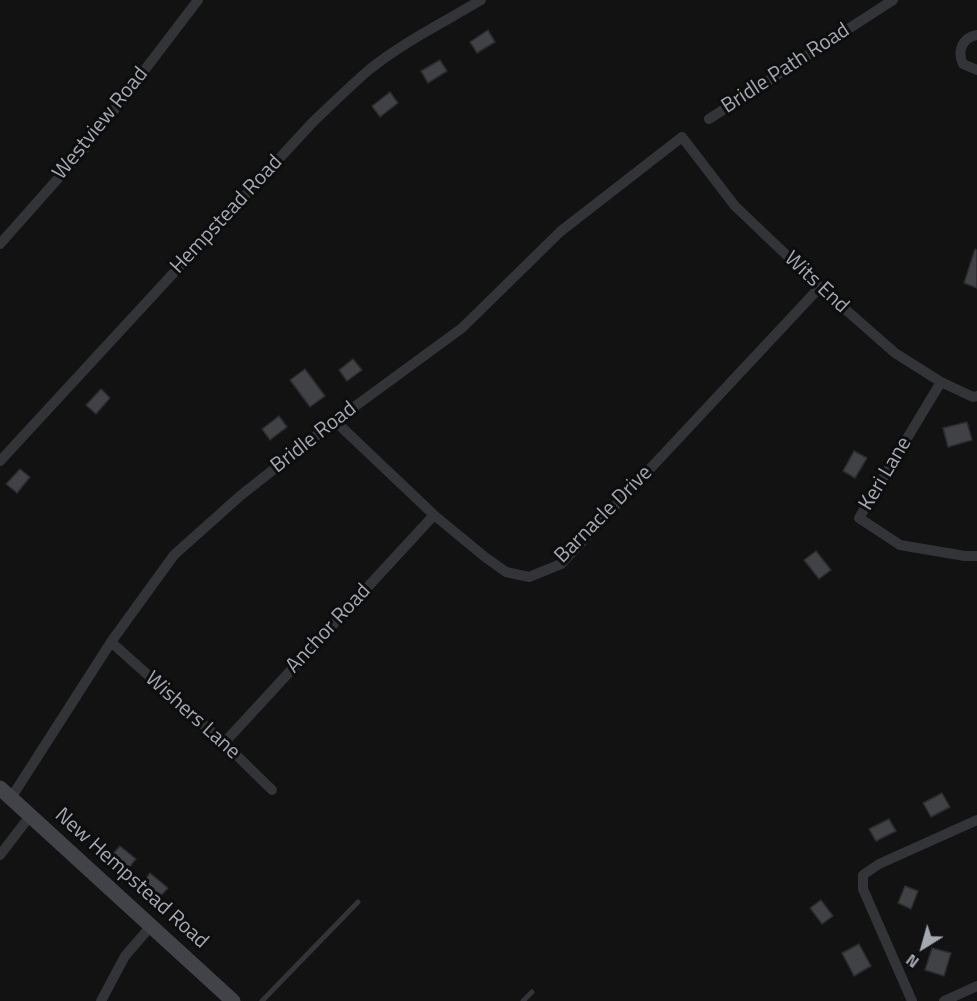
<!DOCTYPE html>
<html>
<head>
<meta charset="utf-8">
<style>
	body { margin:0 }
	#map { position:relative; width:977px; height:1001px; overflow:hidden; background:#121213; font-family:"Titillium Web",sans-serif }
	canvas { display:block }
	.north { position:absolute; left:893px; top:917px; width:60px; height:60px; -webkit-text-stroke:4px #0d0d0e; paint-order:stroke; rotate:217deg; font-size:16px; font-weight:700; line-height:24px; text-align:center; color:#a4a8b3 }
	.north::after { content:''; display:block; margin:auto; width:21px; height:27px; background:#a4a8b3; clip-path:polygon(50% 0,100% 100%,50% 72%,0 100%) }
</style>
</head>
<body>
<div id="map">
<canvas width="977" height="1001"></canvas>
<div class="north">N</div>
</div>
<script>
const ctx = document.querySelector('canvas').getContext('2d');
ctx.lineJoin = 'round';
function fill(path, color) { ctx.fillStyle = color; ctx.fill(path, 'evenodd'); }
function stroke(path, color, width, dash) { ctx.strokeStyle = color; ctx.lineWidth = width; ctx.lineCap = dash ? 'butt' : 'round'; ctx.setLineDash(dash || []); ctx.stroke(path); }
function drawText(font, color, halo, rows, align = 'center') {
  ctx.font = font + ' "Titillium Web",sans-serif'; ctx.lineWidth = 6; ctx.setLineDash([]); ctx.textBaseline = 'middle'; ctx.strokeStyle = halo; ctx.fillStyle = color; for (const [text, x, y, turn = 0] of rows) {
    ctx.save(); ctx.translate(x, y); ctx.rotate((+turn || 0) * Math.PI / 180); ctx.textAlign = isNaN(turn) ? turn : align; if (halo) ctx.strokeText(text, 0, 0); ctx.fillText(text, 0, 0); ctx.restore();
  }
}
const building = new Path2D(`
	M488,30L495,42L477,53L470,42Z
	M440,60L447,71L428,83L421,71Z
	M390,92L398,103L380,117L372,106Z
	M975,249L977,250V288L964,283Z
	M353,359L362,370L347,381L339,370Z
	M305,369L325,396L310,407L290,380Z
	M101,389L110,398L96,414L86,405Z
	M279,416L287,427L270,440L262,429Z
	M967,422L972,440L948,447L943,428Z
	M854,451L867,458L855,478L843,471Z
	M20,469L30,477L17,493L6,484Z
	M816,551L831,570L819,579L804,560Z
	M942,793L950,807L931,817L923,803Z
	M889,819L896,831L876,841L869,829Z
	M120,846L136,859L127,870L111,856Z
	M150,873L168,888L159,898L142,883Z
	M905,886L918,891L911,909L898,903Z
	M821,900L833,916L822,924L810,908Z
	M859,944L871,966L854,976L842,953Z
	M932,948L951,953L944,976L925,970Z`);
fill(building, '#414246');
stroke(building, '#2c2c2f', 1.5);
stroke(new Path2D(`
	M262,1001L358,902
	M523,1001L532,992`), '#333438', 5);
stroke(new Path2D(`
	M977,35C962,38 957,51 963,64L977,70
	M709,119L893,0
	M0,244L86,147L198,0
	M941,382L859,518L900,545L965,556H977
	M335,421L434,515L485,557L506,572L529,577L561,564L820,287
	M0,461L312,123C331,105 350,86 370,69C404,42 444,22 481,0
	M111,642L224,743L272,790
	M224,743L434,515
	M11,798L111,642L174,555L240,496L335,421L462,328L561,231L682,137L735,206L820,287L895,353L941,382L973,397L977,396
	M0,855L30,816
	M101,1001L125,956L151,926
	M912,1001L863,889V875L879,864L977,820
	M944,1001L977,986`), '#333438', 10);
stroke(new Path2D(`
	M0,788L233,1001`), '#414348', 15);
drawText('21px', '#a4a8b3', '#0d0d0e', [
	["Bridle Path Road",786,69,-33],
	["Westview Road",101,124,-51],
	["Hempstead Road",227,215,-47],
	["Wits End",816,283,43],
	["Bridle Road",314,438,-38],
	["Keri Lane",886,474,-59],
	["Barnacle Drive",604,515,-45],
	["Anchor Road",329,629,-47],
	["Wishers Lane",192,716,42],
	["New Hempstead Road",131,879,42]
]);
</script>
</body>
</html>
